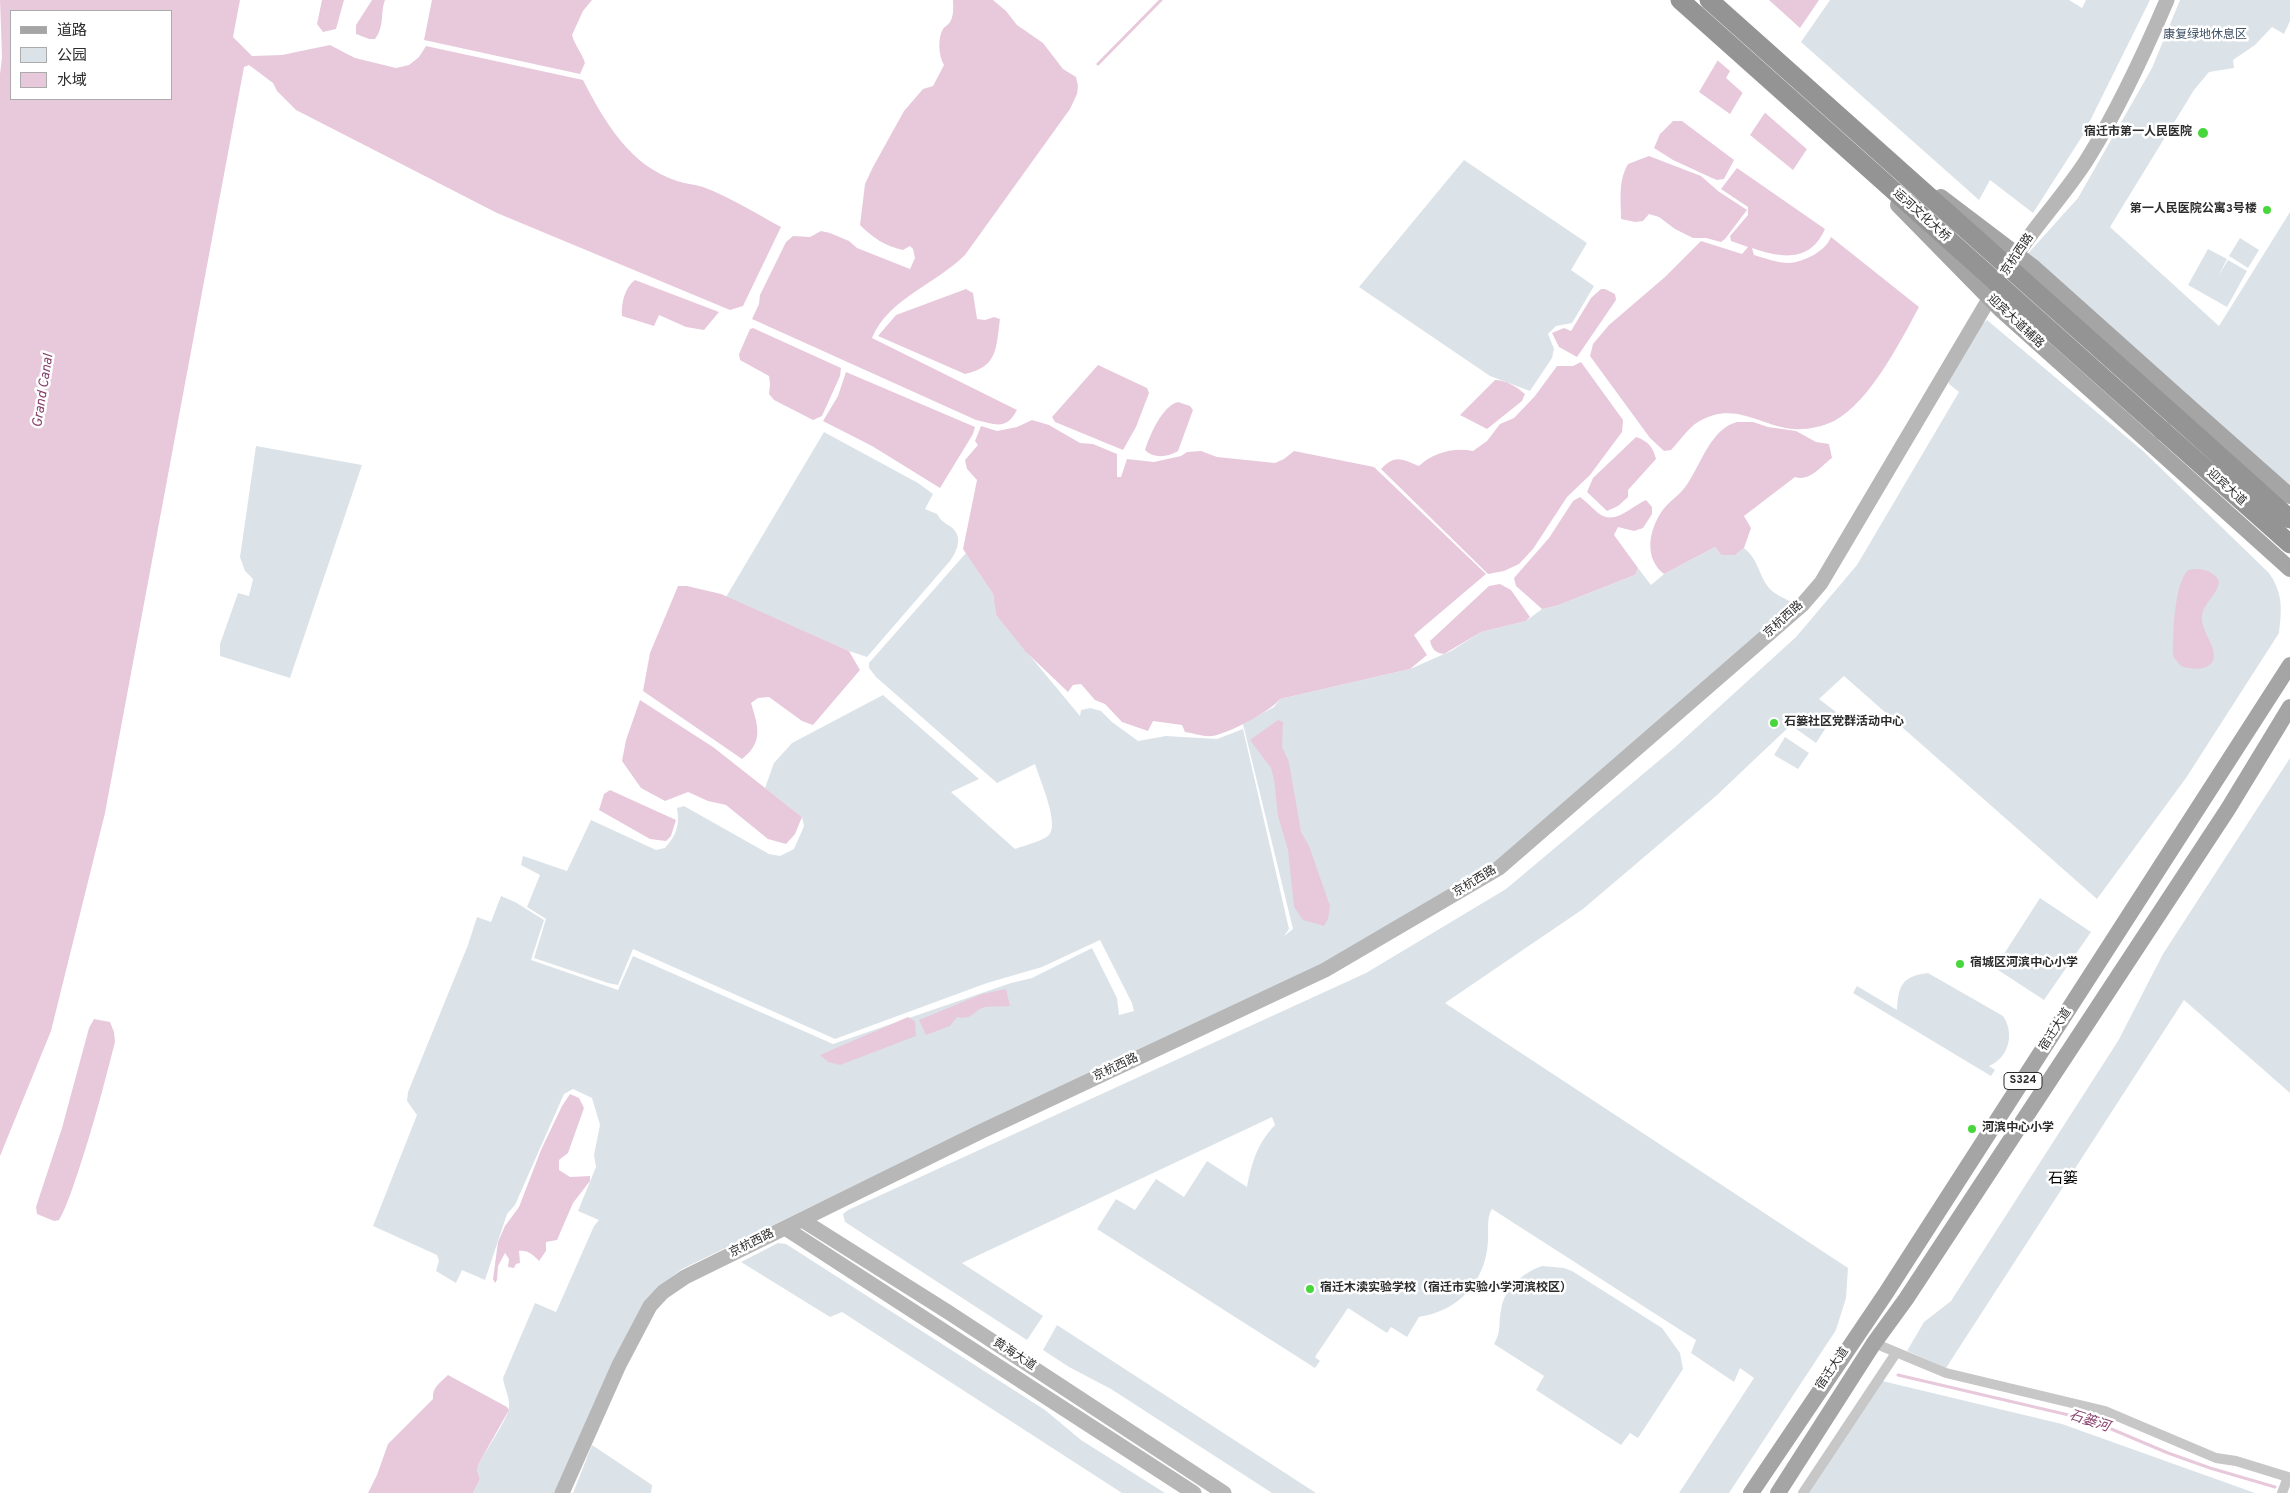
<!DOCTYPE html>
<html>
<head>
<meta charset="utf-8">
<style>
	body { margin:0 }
	#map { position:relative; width:2290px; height:1493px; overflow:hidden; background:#fff; font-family:Overpass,"Noto Sans SC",sans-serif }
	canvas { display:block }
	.legend { position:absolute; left:10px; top:10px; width:162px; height:90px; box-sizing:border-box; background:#fff; border:1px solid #ababab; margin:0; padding:6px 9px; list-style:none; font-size:15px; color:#2d2d2d }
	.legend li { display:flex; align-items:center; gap:10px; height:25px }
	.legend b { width:25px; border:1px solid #ababab }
</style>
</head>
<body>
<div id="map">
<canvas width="2290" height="1493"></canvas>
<ul class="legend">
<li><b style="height:6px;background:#a5a5a5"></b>道路</li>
<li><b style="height:14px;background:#dbe3e9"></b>公园</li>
<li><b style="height:14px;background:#e8c9dc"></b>水域</li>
</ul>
</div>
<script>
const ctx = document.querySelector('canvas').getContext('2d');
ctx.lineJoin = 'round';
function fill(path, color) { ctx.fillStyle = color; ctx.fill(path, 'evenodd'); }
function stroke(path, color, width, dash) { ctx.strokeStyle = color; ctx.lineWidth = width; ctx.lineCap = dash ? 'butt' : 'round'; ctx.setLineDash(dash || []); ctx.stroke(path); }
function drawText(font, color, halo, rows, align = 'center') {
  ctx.font = font + ' Overpass,"Noto Sans SC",sans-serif'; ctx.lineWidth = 5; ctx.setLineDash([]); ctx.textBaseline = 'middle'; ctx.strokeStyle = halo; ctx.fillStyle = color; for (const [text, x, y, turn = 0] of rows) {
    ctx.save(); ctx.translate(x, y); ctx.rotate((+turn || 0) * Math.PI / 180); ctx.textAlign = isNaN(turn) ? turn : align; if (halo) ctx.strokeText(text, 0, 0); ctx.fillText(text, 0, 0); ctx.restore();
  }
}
fill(new Path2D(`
	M1830,0H2069L2082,8L2086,0H2150L2083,135L2033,213L1990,180L1979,200L1801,42Z
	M2180,0H2290V21L2284,34L2272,27L2255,45L2233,60L2234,68L2209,72L2194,90L2110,227L2219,326L2290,212V499L2023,259L2078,198L2152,68Z
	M1464,160L1587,243L1571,270L1594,286L1572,323L1556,326L1548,334L1554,349L1552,358L1530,391L1490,376L1359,287Z
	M2240,238L2259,250L2248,268L2229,256Z
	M2208,249L2227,259L2219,275L2228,260L2247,271L2227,307L2188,285Z
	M1987,320L2143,451L2269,573C2283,593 2282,609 2279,633L2186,778L2097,899L1844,676L1819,699L1836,712L1816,743L1792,726V724L1716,796L1583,909L1445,1003L1848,1268L1846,1298L1836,1330L1729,1493H1679L1754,1378L1740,1368L1734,1382L1691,1353L1696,1340L1492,1209C1486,1219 1489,1230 1488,1242C1485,1283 1458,1311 1419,1317L1407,1337L1391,1327L1387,1333L1348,1308L1315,1357L1320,1361L1315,1368L1097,1229L1116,1199L1135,1210L1156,1179L1184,1197L1207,1161L1247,1187C1252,1162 1257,1144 1275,1125L1272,1117L962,1263L1043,1316L1027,1340L845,1222L843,1214L848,1210L1366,973L1506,889L1674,748L1796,637L1857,565L1959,392L1949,384L1948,376L1981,325Z
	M824,432L918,483L933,494L925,509L937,514C943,525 949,523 955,531C962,540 956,553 950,561L867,657L849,651L726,597Z
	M256,446L362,465L290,678L220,656V644L238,593L249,596L253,579L245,571L240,557Z
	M1715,547L1721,555H1735L1744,548C1757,558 1758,571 1766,584C1772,594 1786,599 1796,604L1503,860L1307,973L959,1135L682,1269L658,1287L559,1493H473L480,1479L477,1470L479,1463C485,1452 508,1418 509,1408C510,1397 504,1388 503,1378L535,1303L556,1312L594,1226L599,1220L578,1211L596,1167L594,1155L600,1125L592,1098L573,1089L564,1094L515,1205L507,1214L485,1280L462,1270L456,1283L436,1271L439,1261L437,1255L373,1226L417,1115L407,1101L408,1092L468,945L477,917L491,922L501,896L515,902L544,920L531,960L618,990L633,956L833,1044L1011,983L1032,978L1092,948L1117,998L1119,1015L1134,1011L1132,1003L1100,940L1042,967L987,983L835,1039L633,949L618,985L608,983L534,958L546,919L527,907L540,875L521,865L523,856L567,871L591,820L656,850L665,848C676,835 680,826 677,808L684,806L769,854L780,856L794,849L804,826L802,817L765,788L774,763L792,743L883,695L979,779L951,792L1015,849C1025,845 1040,842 1048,836C1061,826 1039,778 1035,764L997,783L876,677L869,668V663L966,553L993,594L996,615L1080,716L1081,710L1090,708L1101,711L1112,722L1138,741L1166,736L1217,739L1243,729L1289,929L1284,936L1293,929L1243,724L1274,707L1280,699L1410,669L1451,651L1481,632L1526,621L1542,609L1556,606L1635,575L1638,568L1651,585L1664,574Z
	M1785,737L1809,753L1798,769L1774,755Z
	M2290,758V1093L2184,1000L1946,1368L1907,1351L1924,1322L1951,1301L2118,1041L2163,954Z
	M2040,898L2091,932L2044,1000L1995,968Z
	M1928,973L2003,1016C2015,1033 2009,1058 1989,1066L1995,1070L1991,1076L1853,993L1857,986L1897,1010C1898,986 1902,976 1928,973Z
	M778,1243L786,1244L1045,1410L1081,1440L1165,1493H1122L842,1312L830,1317L741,1262Z
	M1542,1266L1564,1268L1572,1271L1662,1328L1680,1353L1683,1369L1638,1438L1630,1433L1621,1445L1536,1390L1544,1376L1494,1344C1502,1330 1498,1325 1501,1310C1504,1289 1522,1273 1542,1266Z
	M1057,1325L1316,1493H1272L1111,1389L1069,1367L1043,1350Z
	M1878,1380L2062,1424L2255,1493H1807Z
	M592,1445L652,1485L651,1493H573Z`), '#dbe3e9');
fill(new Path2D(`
	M0,0H240L233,37L252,56L282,55L330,45L355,58L396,68L409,65L419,57L426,46L583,80C604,121 630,166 677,181C685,184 694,184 703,187C728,196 757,214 781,227L743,306L730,310L497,213L296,110L277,91L273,83L249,65L244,67L105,813L51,1031L0,1156V74L2,57ZM171,11V99H11V11Z
	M322,0H344L336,29L323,32L317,24Z
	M372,0H385C380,13 385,26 375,39H369L356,34V25Z
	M432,0H592L583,11L572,35C575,46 582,53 585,63L580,74L424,40Z
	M953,0H993L1006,11L1017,25L1043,43L1063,69L1076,77L1078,86L1077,94L1070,109L965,255C936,284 888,299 872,338L1017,410C1006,431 995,424 976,420L752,319L759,304L760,295L786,242L793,236L810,237L821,231L830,233L849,241L857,248L910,269L915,258L913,249L910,246L903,250C885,246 873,238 860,225L865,184L873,167L904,111L923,89L933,86L944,65C939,57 937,39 943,29C945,26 949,25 951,20C954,14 953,7 953,0Z
	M1769,0H1819L1800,28Z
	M1735,31L1767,52L1730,114L1699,92Z
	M1788,78L1809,146L1793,170L1750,135Z
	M1673,121H1682L1734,160L1724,179L1717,180L1712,178L1673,160L1654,148L1660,134Z
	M1649,156L1701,176L1718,191L1747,210L1725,239L1721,242L1706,238H1693L1675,229L1659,217L1649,214L1643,221L1635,222L1621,219C1621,199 1618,181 1628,164Z
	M1737,168L1825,229C1810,263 1781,258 1752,248L1754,255C1764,258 1778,263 1789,263C1804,262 1826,251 1831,237L1919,307C1900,342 1870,402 1834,421C1822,427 1806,430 1793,429C1760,426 1734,400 1698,422C1688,428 1679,442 1671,450L1664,451L1650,438L1590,356L1593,344L1609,325L1665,277L1701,241L1742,254L1748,247L1731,241L1730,236L1748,215V207L1721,189Z
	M635,280L719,312L704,330L686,327L659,315L654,326L622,316C621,303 625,287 635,280Z
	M966,289L973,293L977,319L985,320L994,317L1000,319C996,348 998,367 965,374L878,336L896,315Z
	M1601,289H1605L1615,294L1616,300L1577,357L1559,347L1552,333L1564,328L1571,331L1591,298Z
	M753,328L841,368L840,376L822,416L813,420L774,400L769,394L770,384L769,376L740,360L739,354L750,329Z
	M1581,362L1623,420L1622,432L1590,475L1567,497L1533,549L1519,564L1504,571L1488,574L1381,469C1395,454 1402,459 1419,466C1433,453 1453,447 1473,451L1487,441L1500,424L1514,418L1535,396L1557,366H1573Z
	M1098,365L1147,388L1149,393L1136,427L1123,450L1055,422L1052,417Z
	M846,372L975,427L973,434L940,488L872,446L823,421L838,396Z
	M1495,380C1506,380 1517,387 1525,394L1522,401L1487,429L1460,415Z
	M1178,402L1190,406L1193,410L1178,451C1169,457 1153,459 1145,450C1150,435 1162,406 1178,402Z
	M1032,420L1049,425L1080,443L1093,444L1117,454V477H1121L1127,459L1154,462L1181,456L1187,452L1201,451L1217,457L1275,463L1284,459L1294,451L1374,467L1486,574L1414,635L1427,655L1410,669L1280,699C1271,711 1228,734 1212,736C1204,737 1193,733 1185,732L1182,725L1153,721L1148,731L1122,722L1105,704L1095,700L1081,684L1073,685L1068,692L1026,652L996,615L993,594L963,549L977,480L967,469L965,460L978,445L975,441L981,426L997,431L1017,427Z
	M1737,422H1753L1768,427L1796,431L1816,442L1829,444L1832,458C1821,466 1810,482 1795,477L1744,516L1751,528L1744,548L1735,555H1721L1715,547L1664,574C1645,559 1648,534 1660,514C1667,502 1681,495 1688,483C1701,463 1712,428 1737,422Z
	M1636,437C1648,441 1653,447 1656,459L1628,490V497L1618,506L1607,511L1587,492L1593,478Z
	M1580,497C1587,502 1592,508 1598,513C1615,526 1630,507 1646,500L1652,507V514L1643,528L1634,531L1618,527L1614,535L1638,568L1635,575L1556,606L1542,609L1516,586L1514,578L1549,538L1573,501Z
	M2194,569C2205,569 2213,571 2219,581C2218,596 2201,603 2202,620C2203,630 2210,640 2213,649C2219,671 2194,671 2181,666L2174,658L2173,653C2173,632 2174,585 2188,570Z
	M1500,584L1511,590L1530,617L1526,621L1481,632L1444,654C1435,653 1432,649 1430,641L1489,586Z
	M678,586H687L721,594L849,651L860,670L813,725L802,721L769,697L758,698L751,703C758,726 764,742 742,759L643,691L650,653Z
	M640,700L713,747L802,817L795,834L786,844L768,839L726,805L708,801L688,792L665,801L641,788L622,761L626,740Z
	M1278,720L1283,722L1282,747L1289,762L1301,832L1309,846L1330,906L1328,919L1324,926L1303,920L1294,907L1288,850L1278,816L1274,779L1271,768L1250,740Z
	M610,790L676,820L671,836L666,841L650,839L599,810L604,794Z
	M1006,989L1010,1006C1002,1007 993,1006 985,1007C973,1010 973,1021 957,1017L950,1026L926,1035L919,1020L982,994Z
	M908,1017L915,1021L916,1036L840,1065L828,1062L820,1055Z
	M94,1019L110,1022L114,1032L115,1042C104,1085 93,1127 79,1169C73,1186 68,1204 59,1220L54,1221L37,1214L36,1207L62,1128L89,1028Z
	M570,1094L579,1098L584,1108L568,1153L559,1160V1170L570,1177L590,1176V1181L573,1203L557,1240L546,1242V1251L539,1261C533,1255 528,1250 519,1251L520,1263L516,1264L514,1268L508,1267L509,1259L505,1253L498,1266L497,1280L495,1283L493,1279L498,1242L505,1226L519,1207L541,1150L562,1106Z
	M448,1375L507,1407L509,1410L479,1463L477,1470L480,1479L473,1493H368L377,1475L388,1444L433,1399C432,1387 440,1383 448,1375Z`), '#e8c9dc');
fill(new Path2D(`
	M1733,30L1769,53L1744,94L1726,78L1730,71L1716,59Z
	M1786,77L1833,122L1809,151L1763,111Z`), '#fff');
stroke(new Path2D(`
	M1098,64L1161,0
	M1898,1375L2090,1420L2168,1453L2210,1468L2275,1487`), '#e8c9dc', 3);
stroke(new Path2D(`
	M1874,1343L1946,1373L2105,1411L2216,1458L2236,1461L2288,1477L2282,1493
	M1803,1493L1896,1353`), '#c7c7c7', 10);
stroke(new Path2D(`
	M2011,263C2034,226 2065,195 2088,158C2119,108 2144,54 2167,0
	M802,1220L948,1312L1224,1493
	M785,1228L1194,1493
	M562,1493L619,1365L650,1306L663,1292L685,1277L980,1132L1325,970L1499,868L1802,605L1821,583L1995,289`), '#b7b7b7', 15);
stroke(new Path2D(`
	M2184,402L2290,496
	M2151,444L2290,569
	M1751,1493L1886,1293L2290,665
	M1778,1493L1874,1343L1906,1299L2228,809L2290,707`), '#a5a5a5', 16);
stroke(new Path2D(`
	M2175,416L2290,519
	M2163,431L2290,544`), '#949494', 19);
stroke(new Path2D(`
	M1941,197L2032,266L2184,402
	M1898,205L2000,309L2151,444`), '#a5a5a5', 16);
stroke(new Path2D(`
	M1680,0L2163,431
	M1709,0L2175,416`), '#949494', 19);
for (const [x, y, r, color] of [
	[2203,133,6,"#47d73c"],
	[2267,210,5,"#47d73c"],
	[1774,723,5,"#47d73c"],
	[1960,964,5,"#47d73c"],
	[1972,1129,5,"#47d73c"],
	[1310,1289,5,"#47d73c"]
]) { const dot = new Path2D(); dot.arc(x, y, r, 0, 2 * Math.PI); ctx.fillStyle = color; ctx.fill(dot); stroke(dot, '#fff', 2); }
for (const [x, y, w] of [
	[2023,1081,38]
]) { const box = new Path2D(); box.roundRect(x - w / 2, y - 8.5, w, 17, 4); ctx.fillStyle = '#fff'; ctx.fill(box); stroke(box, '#2d2d2d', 1); }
drawText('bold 11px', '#2d2d2d', null, [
	["S324",2023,1081]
]);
drawText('12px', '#3e5065', '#fff', [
	["康复绿地休息区",2205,36]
]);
drawText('bold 12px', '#2d2d2d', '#fff', [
	["宿迁市第一人民医院",2192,133,"right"],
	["第一人民医院公寓3号楼",2257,210,"right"],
	["石篓社区党群活动中心",1784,723],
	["宿城区河滨中心小学",1970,964],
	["河滨中心小学",1982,1129],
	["宿迁木渎实验学校（宿迁市实验小学河滨校区）",1320,1289]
], 'left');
drawText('12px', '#2d2d2d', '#fff', [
	["运河文化大桥",1921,216,42],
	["京杭西路",2018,255,-56],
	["迎宾大道辅路",2015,322,43],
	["迎宾大道",2226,488,42],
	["京杭西路",1784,620,-42],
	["京杭西路",1475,882,-31],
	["宿迁大道",2056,1030,-57],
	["京杭西路",1116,1068,-25],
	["京杭西路",752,1244,-26],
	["黄海大道",1014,1355,33],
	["宿迁大道",1833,1369,-56]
]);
drawText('italic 14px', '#88426d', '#fff', [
	["Grand Canal",44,391,-81],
	["石篓河",2089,1422,18]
]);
drawText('15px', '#000', '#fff', [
	["石篓",2063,1180]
]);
</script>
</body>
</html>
